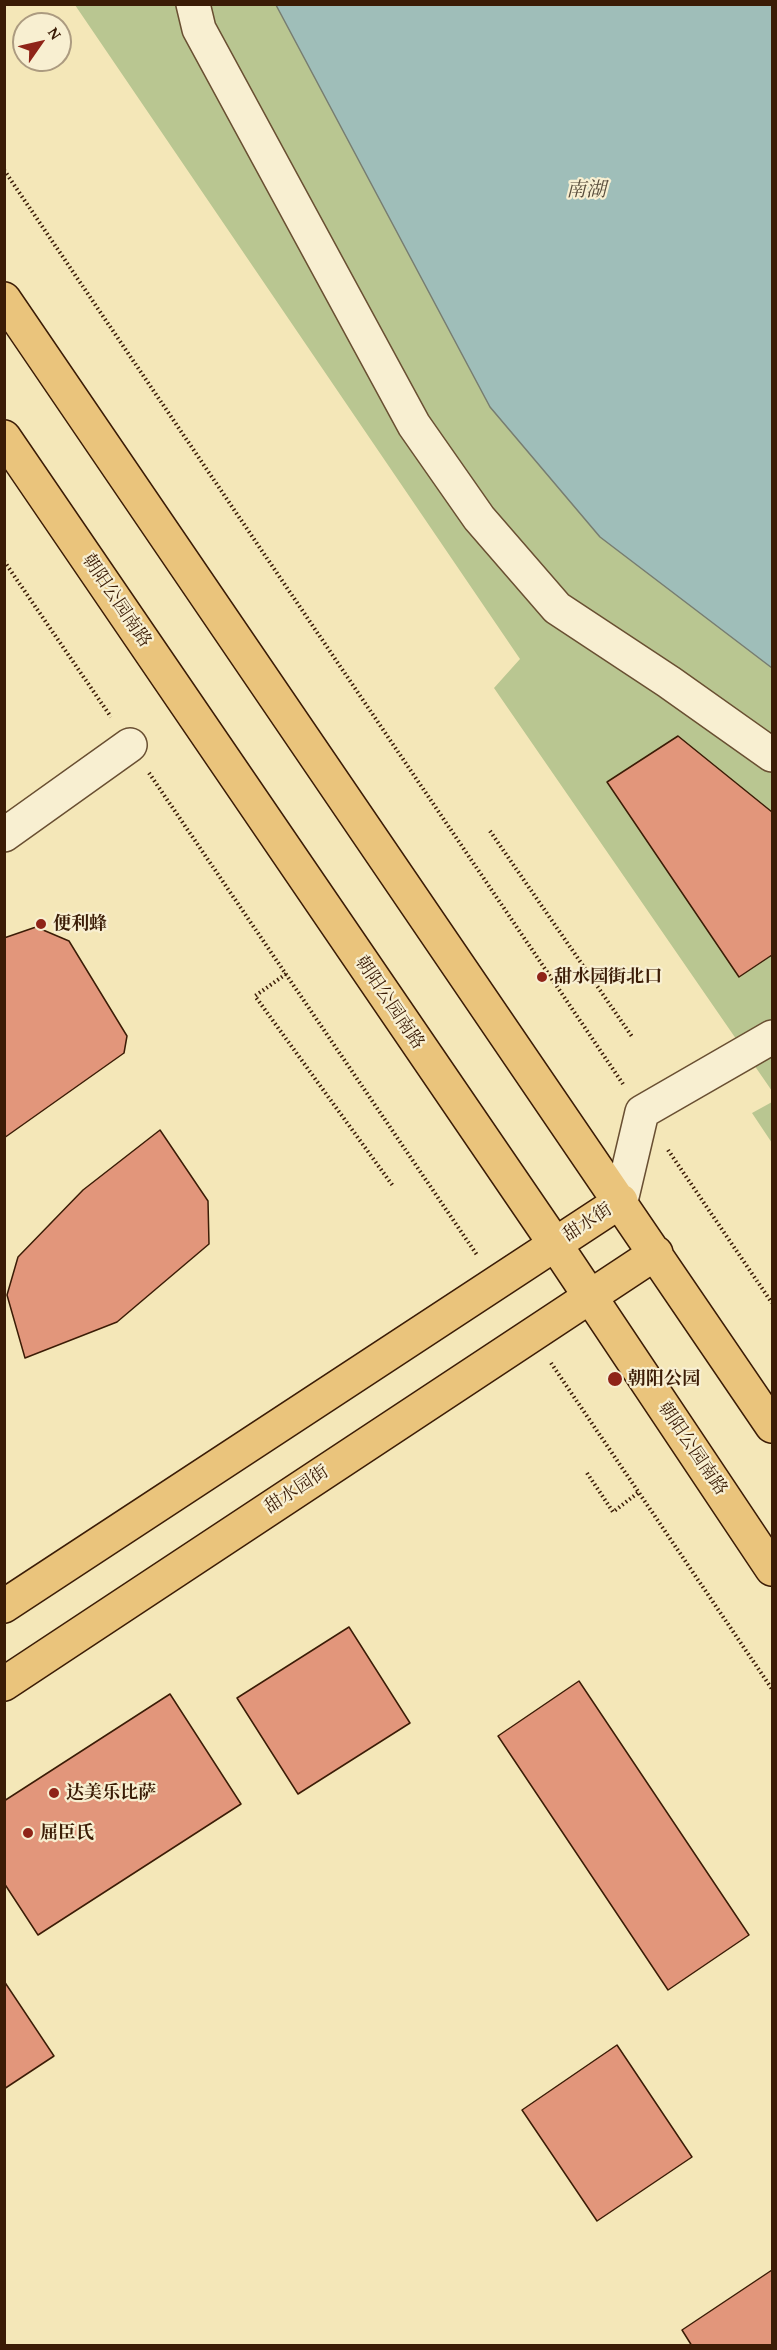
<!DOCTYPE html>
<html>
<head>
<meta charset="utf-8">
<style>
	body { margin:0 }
	#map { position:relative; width:777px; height:2350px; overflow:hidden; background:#f4e7b8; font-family:"Gentium Book Plus",serif }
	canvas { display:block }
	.frame { position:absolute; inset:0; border:6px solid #3b1c06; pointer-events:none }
	.north { position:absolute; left:12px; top:12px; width:60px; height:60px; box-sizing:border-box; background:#f8efd1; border:2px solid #ac9b80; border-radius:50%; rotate:56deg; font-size:16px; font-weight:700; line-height:24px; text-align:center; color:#3b1c06 }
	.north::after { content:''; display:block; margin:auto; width:21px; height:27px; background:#8f2418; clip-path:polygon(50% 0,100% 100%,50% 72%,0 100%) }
</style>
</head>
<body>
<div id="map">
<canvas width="777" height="2350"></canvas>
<div class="frame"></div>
<div class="north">N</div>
</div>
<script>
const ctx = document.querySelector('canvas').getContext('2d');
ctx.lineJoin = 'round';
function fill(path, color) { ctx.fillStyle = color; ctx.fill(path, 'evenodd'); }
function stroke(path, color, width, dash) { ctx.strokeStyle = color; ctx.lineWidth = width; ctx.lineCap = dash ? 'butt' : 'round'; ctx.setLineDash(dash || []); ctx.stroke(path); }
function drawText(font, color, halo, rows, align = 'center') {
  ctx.font = font + ' "Gentium Book Plus","Noto Serif SC",serif'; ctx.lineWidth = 4.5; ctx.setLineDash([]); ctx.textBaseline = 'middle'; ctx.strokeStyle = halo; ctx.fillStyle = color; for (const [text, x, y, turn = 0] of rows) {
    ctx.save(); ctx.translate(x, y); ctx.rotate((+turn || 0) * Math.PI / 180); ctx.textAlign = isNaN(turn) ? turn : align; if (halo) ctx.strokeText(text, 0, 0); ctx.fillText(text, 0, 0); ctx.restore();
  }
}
fill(new Path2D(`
	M75,5H772V1091L494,688L520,659Z
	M772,1102V1143L752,1113Z`), '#b9c691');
const water = new Path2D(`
	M276,5H772V668L600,537L490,407Z`);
fill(water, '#9fbeb9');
stroke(water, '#777d71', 1.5);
const building = new Path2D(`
	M678,736L772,812V955L739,977L607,782Z
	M36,927L69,941L127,1036L124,1053L4,1138V938Z
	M160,1130L208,1201L209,1244L117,1322L25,1358L7,1295L18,1257L83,1190Z
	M349,1627L410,1723L298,1794L237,1698Z
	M579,1681L749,1935L668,1990L498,1736Z
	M170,1694L241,1804L38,1935L4,1883V1801Z
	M4,1981L54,2056L4,2089Z
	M617,2045L692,2157L597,2221L522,2110Z
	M772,2270V2346H692L682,2330Z`);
fill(building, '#e2967b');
stroke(building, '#3b1c06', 1.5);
const minor = new Path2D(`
	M193,4L199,29L414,425L479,518L557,608L669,682L772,755
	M4,835L130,745
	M621,1201L642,1112L772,1037`);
const major = new Path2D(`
	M4,299L772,1426
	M4,437L555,1244L772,1569
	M4,1606L621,1201
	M4,1684L656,1253`);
stroke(minor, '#694f32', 36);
stroke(major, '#3b1c06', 36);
stroke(new Path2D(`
	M4,170L623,1084
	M4,561L111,717
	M149,773L477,1255
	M490,831L633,1038
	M286,974L255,996L393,1186
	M668,1150L772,1303
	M551,1363L772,1689
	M587,1473L613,1512L639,1492`), '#3b1c06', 4, [1.5, 3]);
stroke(minor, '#f8efd1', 33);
stroke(major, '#eac47c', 33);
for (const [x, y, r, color] of [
	[41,924,6,"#8f2418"],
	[542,977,6,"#8f2418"],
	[615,1379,8,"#8f2418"],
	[54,1793,6,"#8f2418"],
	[28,1833,6,"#8f2418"]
]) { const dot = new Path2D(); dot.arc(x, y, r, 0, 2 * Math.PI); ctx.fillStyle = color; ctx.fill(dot); stroke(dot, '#f8efd1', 2); }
drawText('18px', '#3b1c06', '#f8efd1', [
	["朝阳公园南路",116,601,56],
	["朝阳公园南路",389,1003,56],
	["甜水街",588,1223,-33],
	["朝阳公园南路",692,1449,56],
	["甜水园街",297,1490,-33]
]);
drawText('bold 18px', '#3b1c06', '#f8efd1', [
	["便利蜂",53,924],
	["甜水园街北口",554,977],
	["朝阳公园",628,1379],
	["达美乐比萨",66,1793],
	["屈臣氏",40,1833]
], 'left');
drawText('italic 20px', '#594d3c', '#f8efd1', [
	["南湖",586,191]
]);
</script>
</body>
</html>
